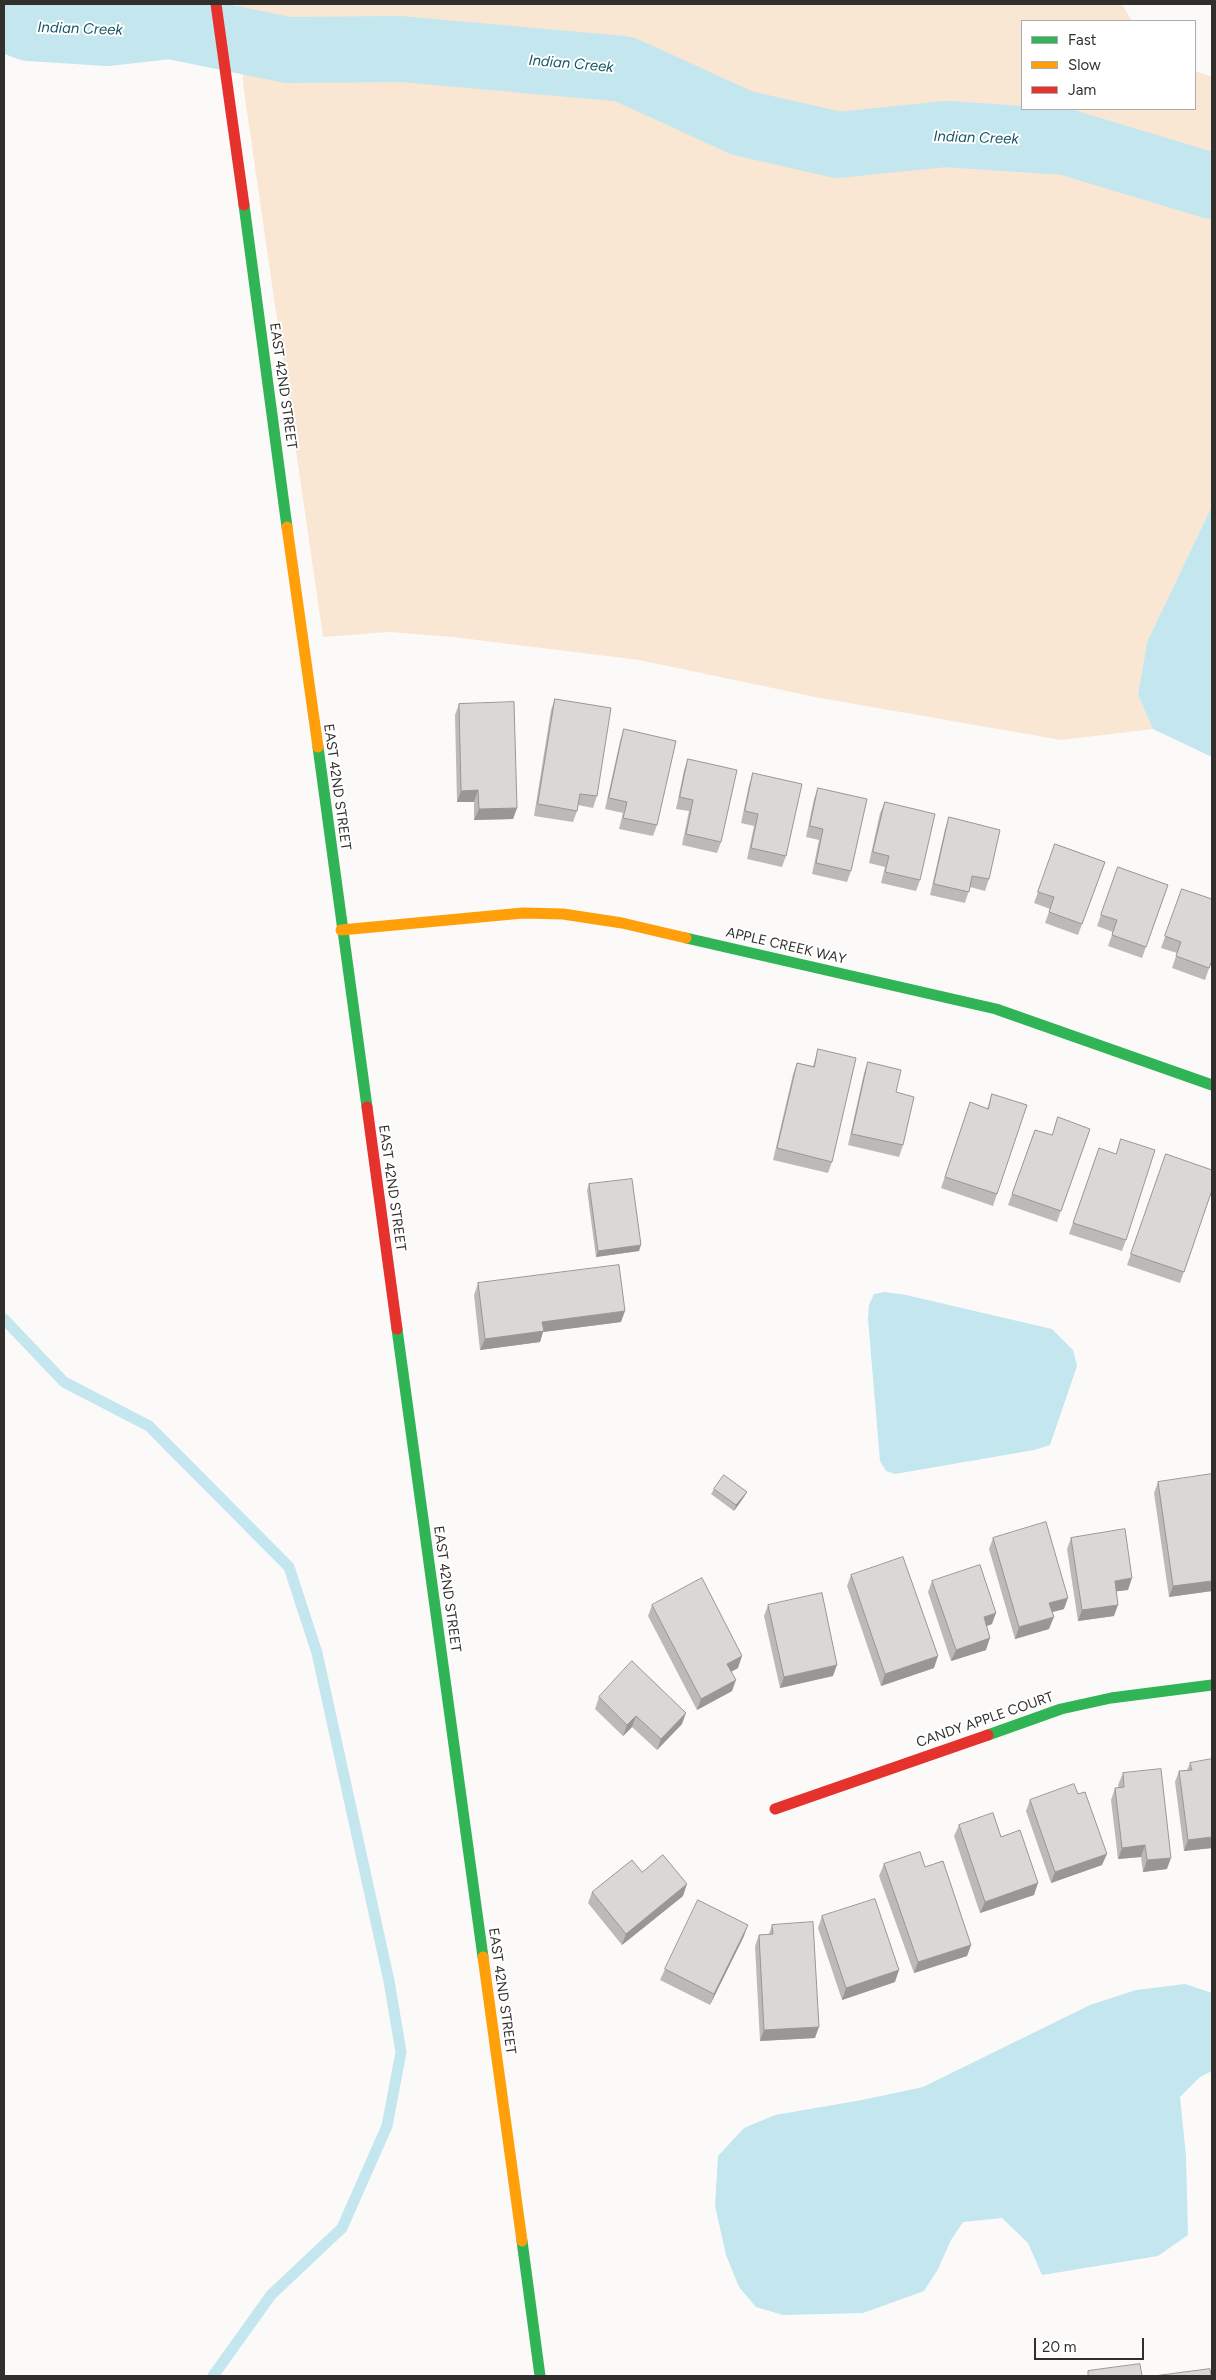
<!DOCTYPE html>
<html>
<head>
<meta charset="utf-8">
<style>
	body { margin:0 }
	#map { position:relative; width:1216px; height:2380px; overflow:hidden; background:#fcfaf8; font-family:Figtree,sans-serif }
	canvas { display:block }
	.frame { position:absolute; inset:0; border:5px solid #312f2c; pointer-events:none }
	.legend { position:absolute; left:1021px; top:20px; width:175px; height:90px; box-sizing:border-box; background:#fff; border:1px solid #adacab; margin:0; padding:6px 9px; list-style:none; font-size:15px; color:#312f2c }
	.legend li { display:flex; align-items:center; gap:10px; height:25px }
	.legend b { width:25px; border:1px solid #adacab }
	.scale { position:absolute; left:1034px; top:2338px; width:110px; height:22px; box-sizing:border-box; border:2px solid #312f2c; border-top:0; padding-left:6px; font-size:15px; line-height:18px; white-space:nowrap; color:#312f2c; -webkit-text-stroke:4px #fff; paint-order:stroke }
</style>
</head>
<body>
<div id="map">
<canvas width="1216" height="2380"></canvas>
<div class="frame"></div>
<ul class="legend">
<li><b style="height:6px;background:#30b455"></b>Fast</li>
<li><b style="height:6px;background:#ff9f0a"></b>Slow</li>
<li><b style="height:6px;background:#e5322d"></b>Jam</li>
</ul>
<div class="scale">20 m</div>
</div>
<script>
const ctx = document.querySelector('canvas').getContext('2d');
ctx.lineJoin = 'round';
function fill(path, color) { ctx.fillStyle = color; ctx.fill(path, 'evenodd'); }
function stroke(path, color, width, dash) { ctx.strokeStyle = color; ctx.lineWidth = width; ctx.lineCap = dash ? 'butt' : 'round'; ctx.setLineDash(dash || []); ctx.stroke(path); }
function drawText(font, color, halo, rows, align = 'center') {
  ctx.font = font + ' Figtree,sans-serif'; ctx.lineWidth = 4; ctx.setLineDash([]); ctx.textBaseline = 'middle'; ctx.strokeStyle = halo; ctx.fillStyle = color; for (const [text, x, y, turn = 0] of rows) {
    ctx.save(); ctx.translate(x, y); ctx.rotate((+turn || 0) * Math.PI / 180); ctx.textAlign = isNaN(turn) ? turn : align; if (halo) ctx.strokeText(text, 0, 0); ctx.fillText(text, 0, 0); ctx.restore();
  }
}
fill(new Path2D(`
	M237,4H1122L1132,21H1022V109H1195V71L1212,77V506L1147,642L1138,695L1153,729L1061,740L820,698L639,660L453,637L389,632L323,637L244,91Z`), '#f9e7d4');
fill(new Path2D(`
	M1212,506V757L1153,729L1138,695L1147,642Z
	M885,1292L906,1295L1052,1329L1073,1350L1077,1366L1050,1445L1034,1450L895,1474L886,1471L880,1461L868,1319L869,1305L874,1294Z
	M1185,1984L1212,1993V2071L1200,2077L1180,2097L1186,2156L1188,2235L1158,2256L1042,2275L1028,2243L1002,2218L963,2222L951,2240L938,2269L924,2291L863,2313L783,2315L756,2307L739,2287L726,2255L715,2206L718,2156L744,2128L775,2115L862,2100L923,2087L1090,2005L1136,1990Z`), '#c3e6ef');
stroke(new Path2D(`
	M4,1319L64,1382L149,1426L289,1567L317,1653L389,1981L401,2052L387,2126L342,2228L271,2295L213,2376`), '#c3e6ef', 11);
stroke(new Path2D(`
	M4,18L29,28L108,33L170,26L288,50L401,49L624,69L742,123L838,145L946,134L1066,142L1212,186`), '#c3e6ef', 66);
stroke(new Path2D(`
	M244,205L287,527
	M318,747L367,1107
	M686,938L996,1009L1212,1085
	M397,1329L483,1957
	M988,1735L1061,1709L1111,1698L1212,1685
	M522,2241L540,2376`), '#30b455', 11);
stroke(new Path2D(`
	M287,527L318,747
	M341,930L523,913L563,914L622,923L686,938
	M483,1957L522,2241`), '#ff9f0a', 11);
stroke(new Path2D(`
	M216,4L244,205
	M367,1107L397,1329
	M775,1809L988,1735`), '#e5322d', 11);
fill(new Path2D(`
	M555,699L597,796L593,808L578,805L577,811L573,822L534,816L551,710Z
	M459,704L517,808L513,819L474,820V802H457L455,715Z
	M624,729L657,825L653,836L619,829L623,813L605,809L620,741Z
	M688,759L721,842L717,853L682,845L689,811L676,809L684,770Z
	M753,773L786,856L782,867L747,859L754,826L741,823L749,785Z
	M818,788L851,871L847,882L812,874L819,840L806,837L814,799Z
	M885,802L920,880L916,891L881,883L885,867L869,863L880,813Z
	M949,817L989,879L985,891L970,887L965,903L930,895L945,829Z
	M1055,844L1105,862L1078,935L1045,923L1050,909L1034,903Z
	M1118,867L1168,885L1142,958L1108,946L1113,932L1097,926Z
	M1182,889L1212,960L1205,980L1172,968L1177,953L1161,948Z
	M818,1049L832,1162L828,1173L773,1160L793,1074L797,1063L813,1066Z
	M868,1062L896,1092L903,1145L899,1157L848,1145L864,1073Z
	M992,1094L997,1194L993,1206L941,1188L970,1102L987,1109Z
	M1090,1129L1057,1222L1008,1205L1035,1130L1051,1135Z
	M1099,1148L1126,1240L1122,1251L1069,1234Z
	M1166,1154L1212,1190L1180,1283L1127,1265Z
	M589,1184L639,1251L596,1257L587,1190Z
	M478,1283L621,1322L543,1332L540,1342L480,1350L474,1295Z
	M1158,1482L1212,1591L1169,1597L1154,1493Z
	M714,1489L747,1492L744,1497L734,1511L711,1494Z
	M993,1538L1064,1609L1052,1612L1049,1629L1015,1639L989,1549Z
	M1071,1538L1128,1590L1116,1591L1114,1616L1078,1621L1067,1549Z
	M851,1575L934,1668L881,1686L847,1586Z
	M932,1581L992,1624L986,1626V1650L951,1661L928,1592Z
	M652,1605L738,1668L731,1672L732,1691L697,1710L648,1616Z
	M768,1605L833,1676L780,1688L764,1616Z
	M599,1697L682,1724L657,1750L632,1727L623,1736L595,1709Z
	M1190,1763L1212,1848L1184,1851L1175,1782L1179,1771L1187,1770Z
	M1123,1773L1167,1869L1143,1872L1141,1857L1118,1859L1111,1800L1115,1788H1119L1118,1785Z
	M1030,1800L1102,1865L1051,1883L1026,1811Z
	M959,1825L1001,1837L1034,1895L980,1913L954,1836Z
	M884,1864L925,1867L971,1945L967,1956L914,1973L879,1876Z
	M642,1872L683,1896L622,1945L588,1903L592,1892Z
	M822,1916L895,1982L842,2000L818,1928Z
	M772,1925L815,2038L760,2041L755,1946L759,1935L769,1934Z
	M744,1936L710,2005L660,1980L665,1969Z`), '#bbbab8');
fill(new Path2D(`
	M478,790L474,802H457L461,791Z
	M517,808L513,819L474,820L479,809Z
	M641,1245L639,1251L596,1257L598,1251Z
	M625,1311L621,1322L543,1332L540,1342L480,1350L485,1339L542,1322Z
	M747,1492L744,1497L734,1511L736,1505Z
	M1132,1578L1128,1590L1111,1592L1115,1581Z
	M1212,1581V1591L1169,1597L1173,1586Z
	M1068,1598L1064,1609L1045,1614L1049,1603Z
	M1118,1605L1114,1616L1078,1621L1082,1610Z
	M996,1613L992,1624L979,1629L984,1617Z
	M1054,1617L1049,1629L1015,1639L1019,1627Z
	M990,1638L986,1650L951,1661L956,1650Z
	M742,1656L738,1668L723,1676L727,1664Z
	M938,1656L934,1668L881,1686L885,1674Z
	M837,1665L833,1676L780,1688L784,1677Z
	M736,1680L732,1691L697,1710L701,1699Z
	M686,1713L682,1724L657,1750L661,1739Z
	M636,1716L632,1727L623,1736L627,1725Z
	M1212,1837V1848L1184,1851L1188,1840Z
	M1145,1845L1141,1857L1118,1859L1122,1848Z
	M1107,1854L1102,1865L1051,1883L1055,1872Z
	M1171,1858L1167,1869L1143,1872L1147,1860Z
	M1038,1883L1034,1895L980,1913L985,1902Z
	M687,1884L683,1896L622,1945L626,1934Z
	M748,1925L744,1936L710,2005L714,1994Z
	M971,1945L967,1956L914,1973L918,1962Z
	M899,1970L895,1982L842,2000L846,1988Z
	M819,2027L815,2038L760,2041L764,2030Z`), '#999796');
const building = new Path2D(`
	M555,699L611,708L597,796L580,794L577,811L538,804Z
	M514,702L517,808L479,809L478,790L461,791L459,704Z
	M624,729L676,741L657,825L623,818L627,802L609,798Z
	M688,759L737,770L721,842L686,834L693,800L680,797Z
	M753,773L802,784L786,856L751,848L758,814L745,811Z
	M818,788L867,799L851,871L816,863L823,829L810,826Z
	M885,802L935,814L920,880L885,872L889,856L873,852Z
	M949,817L1000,830L989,879L972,876L969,892L934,884Z
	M1055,844L1105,862L1082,924L1049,912L1054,897L1038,892Z
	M1118,867L1168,885L1146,947L1112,935L1117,920L1101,915Z
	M1182,889L1212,899V960L1209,968L1176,956L1181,942L1165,936Z
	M818,1049L856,1058L832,1162L777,1148L797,1063L814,1067Z
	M868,1062L901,1070L896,1092L914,1097L903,1145L852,1134Z
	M992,1094L1027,1105L997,1194L945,1177L970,1102L988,1109Z
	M1058,1117L1090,1129L1061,1211L1012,1194L1035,1130L1052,1135Z
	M1121,1139L1155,1150L1126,1240L1073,1223L1099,1148L1116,1154Z
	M1166,1154L1212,1170V1190L1184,1272L1131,1254Z
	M632,1179L641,1245L598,1251L589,1184Z
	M619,1265L625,1311L542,1322L544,1331L485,1339L478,1283Z
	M1212,1474V1581L1173,1586L1158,1482Z
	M724,1475L747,1492L736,1505L714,1489Z
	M1046,1522L1068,1598L1049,1603L1054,1617L1019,1627L993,1538Z
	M1125,1529L1132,1578L1115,1581L1118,1605L1082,1610L1071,1538Z
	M903,1557L938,1656L885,1674L851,1575Z
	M980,1565L996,1613L984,1617L990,1638L956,1650L932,1581Z
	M702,1578L742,1656L727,1664L736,1680L701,1699L652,1605Z
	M822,1593L837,1665L784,1677L768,1605Z
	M632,1661L686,1713L661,1739L636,1716L627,1725L599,1697Z
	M1212,1759V1837L1188,1840L1179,1771L1192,1770L1190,1763Z
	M1161,1769L1171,1858L1147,1860L1145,1845L1122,1848L1115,1788L1124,1787L1123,1773Z
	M1074,1784L1078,1794L1085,1792L1107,1854L1055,1872L1030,1800Z
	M993,1813L1001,1837L1020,1830L1038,1883L985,1902L959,1825Z
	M920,1852L925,1867L943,1861L971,1945L918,1962L884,1864Z
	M663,1855L687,1884L626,1934L592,1892L632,1860L642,1872Z
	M875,1899L899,1970L846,1988L822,1916Z
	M698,1900L748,1925L714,1994L665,1969Z
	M813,1922L819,2027L764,2030L759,1935L773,1934L772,1925Z
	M1140,2364L1142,2376H1088V2371Z
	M1210,2369L1211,2376H1154Z`);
fill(building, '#dad8d6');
stroke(building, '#999796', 1);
drawText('14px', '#312f2c', '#fff', [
	["EAST 42ND STREET",283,386,82],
	["EAST 42ND STREET",337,787,82],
	["APPLE CREEK WAY",786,946,13],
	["EAST 42ND STREET",392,1188,82],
	["EAST 42ND STREET",447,1589,82],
	["CANDY APPLE COURT",985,1720,-19],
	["EAST 42ND STREET",502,1991,82]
]);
drawText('italic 15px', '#135666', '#fff', [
	["Indian Creek",80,29,2],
	["Indian Creek",571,64,5],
	["Indian Creek",976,138,2]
]);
</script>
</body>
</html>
